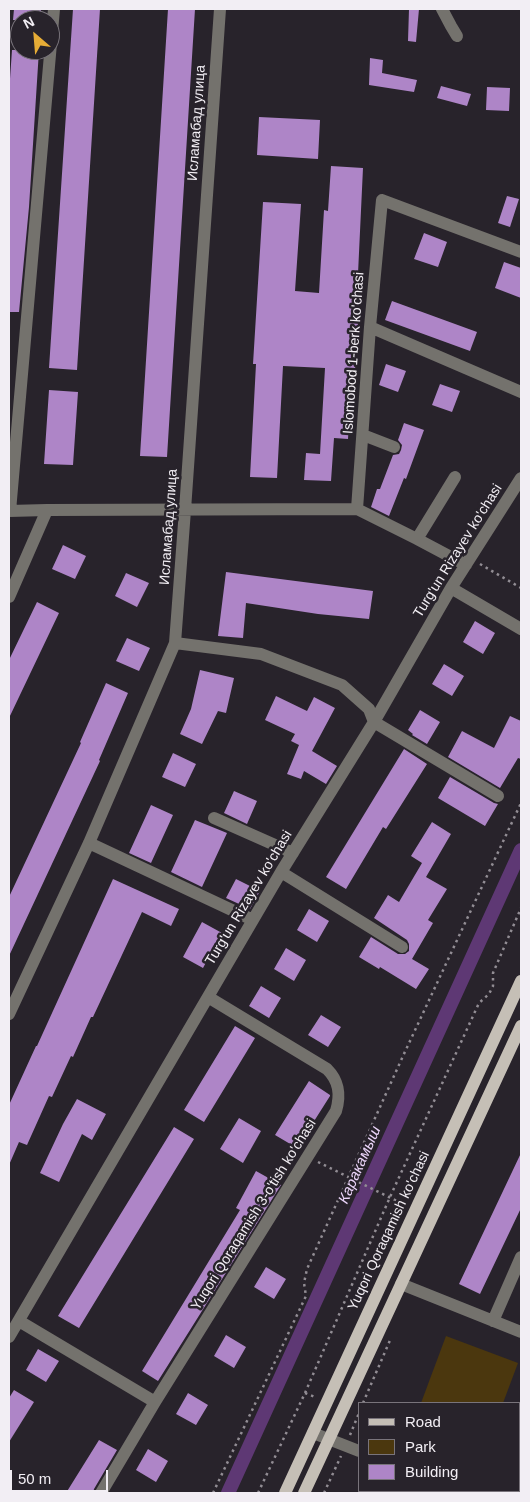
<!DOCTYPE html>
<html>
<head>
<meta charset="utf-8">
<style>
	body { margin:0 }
	#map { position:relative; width:530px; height:1502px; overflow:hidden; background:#28232b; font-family:Arial,sans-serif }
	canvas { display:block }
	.frame { position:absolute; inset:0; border:10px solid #f2eef4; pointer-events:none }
	.legend { position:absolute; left:358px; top:1402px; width:162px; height:90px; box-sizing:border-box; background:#28232b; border:1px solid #79747b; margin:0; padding:6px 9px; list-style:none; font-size:15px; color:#f2eef4 }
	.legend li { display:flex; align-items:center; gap:10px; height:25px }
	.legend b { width:25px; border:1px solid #79747b }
	.north { position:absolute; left:10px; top:10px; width:50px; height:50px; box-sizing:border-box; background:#28232b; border:1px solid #79747b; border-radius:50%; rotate:333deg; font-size:14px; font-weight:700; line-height:20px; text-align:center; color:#f2eef4 }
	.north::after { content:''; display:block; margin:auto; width:18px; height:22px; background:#e6ac36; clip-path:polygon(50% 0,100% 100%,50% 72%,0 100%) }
	.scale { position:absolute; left:10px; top:1470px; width:98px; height:22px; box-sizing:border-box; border:2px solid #f2eef4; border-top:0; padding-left:6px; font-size:15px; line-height:18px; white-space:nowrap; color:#f2eef4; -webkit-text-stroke:4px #28232b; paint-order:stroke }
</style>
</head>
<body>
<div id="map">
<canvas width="530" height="1502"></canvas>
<div class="frame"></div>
<ul class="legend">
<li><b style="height:6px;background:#c5bfb6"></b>Road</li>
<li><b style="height:14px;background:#4b370e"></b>Park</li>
<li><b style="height:14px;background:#ae85c7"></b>Building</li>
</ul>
<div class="north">N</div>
<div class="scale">50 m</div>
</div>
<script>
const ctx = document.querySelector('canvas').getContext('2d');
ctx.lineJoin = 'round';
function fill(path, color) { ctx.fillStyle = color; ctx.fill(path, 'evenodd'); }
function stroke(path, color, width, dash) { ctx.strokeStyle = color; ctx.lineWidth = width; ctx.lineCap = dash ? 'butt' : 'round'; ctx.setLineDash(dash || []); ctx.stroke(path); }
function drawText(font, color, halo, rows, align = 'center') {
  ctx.font = font + ' Arial,sans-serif'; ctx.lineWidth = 5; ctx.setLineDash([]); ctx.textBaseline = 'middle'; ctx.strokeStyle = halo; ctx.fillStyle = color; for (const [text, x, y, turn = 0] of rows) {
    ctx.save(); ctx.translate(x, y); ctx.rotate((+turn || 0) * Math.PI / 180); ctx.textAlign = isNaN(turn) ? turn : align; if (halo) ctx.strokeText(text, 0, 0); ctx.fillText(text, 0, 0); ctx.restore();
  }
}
fill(new Path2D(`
	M446,1336L518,1363L503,1403H421Z`), '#4b370e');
stroke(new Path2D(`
	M228,1493L521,850`), '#5e3874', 14);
fill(new Path2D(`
	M14,9H41L40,20H13Z
	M73,9H100L77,370L49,368Z
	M168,9H195L167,457L140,456Z
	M409,9H419L416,42L408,41Z
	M12,50H39L29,207L19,312H9V93Z
	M370,58L383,60L382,73L417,80L414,92L369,85Z
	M441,86L471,94L467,106L437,98Z
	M487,87L510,88L509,111L486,110Z
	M259,117L320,120L318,159L257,155Z
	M331,166L363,168L357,295H360L355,370H352L348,439L334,438L331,481L304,480L306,453L320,454L325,368L283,366L277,478L250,477L256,364H253L263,202L301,204L295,291L319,293L324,210L328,211Z
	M507,196L519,199L510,227L498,223Z
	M424,233L447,242L438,267L414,259Z
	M504,262L521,268V298L495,288Z
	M392,301L477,332L470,351L385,320Z
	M386,364L406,371L398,392L379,385Z
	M440,384L460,391L452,412L432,405Z
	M49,390L78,392L73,465L44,464Z
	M404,423L424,430L406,479L404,478L389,516L371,507L377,489H380L393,455L399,454L401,450L402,445L398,440Z
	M63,545L86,556L75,579L52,569Z
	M226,572L373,591L369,619L318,614L246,603L243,638L218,636Z
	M126,573L149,583L137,607L115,596Z
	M37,602L59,613L9,718V660Z
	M475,621L495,633L483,654L463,642Z
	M127,638L150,648L139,671L116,661Z
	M444,664L464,676L452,696L432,684Z
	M200,670L234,678L226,713L218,711L202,744L180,734L191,709Z
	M106,683L128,693L99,760L100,761L9,956V897L81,743L80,742Z
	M276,696L307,711L314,697L335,708L312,751L337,766L326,784L304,771L301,779L287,774L299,745L291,741L295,734L265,720Z
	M420,710L440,722L427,744L412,735L413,734L408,730Z
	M510,716L521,721V759L518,758L500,788L448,757L462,731L494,748Z
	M404,749L427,764L386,829L383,827L346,889L326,877Z
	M173,753L196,764L185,787L162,777Z
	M450,777L494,803L498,804L485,826L438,798Z
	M234,791L257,801L247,824L224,813Z
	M151,805L173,815L151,863L129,853Z
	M195,820L227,833L202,887L171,872Z
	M432,822L451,834L426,877L447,889L428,920L433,923L412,959L429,969L416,989L380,967L379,969L359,957L371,937L398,954H405L409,951V944L407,940L374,918L388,895L399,902L422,863L411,856Z
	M113,879L179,909L171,926L142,912L93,1017H91L73,1057L71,1056L52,1097L49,1096L27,1145L19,1142L9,1165V1105L36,1046H37Z
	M236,879L260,891L250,909L226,898Z
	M309,909L329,921L317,942L297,930Z
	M202,922L222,933L203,968L183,957Z
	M286,948L306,960L294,981L274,969Z
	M261,986L281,998L269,1018L249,1006Z
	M321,1015L341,1027L328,1047L308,1035Z
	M235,1026L255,1038L204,1122L184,1110Z
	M309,1081L330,1095V1096L297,1148L275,1135Z
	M77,1099L106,1114L92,1140L82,1134L59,1182L40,1173L63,1124Z
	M239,1118L261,1131L243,1163L220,1149Z
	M174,1127L194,1139L79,1328L58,1316Z
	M521,1153V1208L480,1294L459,1284Z
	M256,1171L281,1185L158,1381L142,1371L240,1210L236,1208Z
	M266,1267L286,1279L274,1299L254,1287Z
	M226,1335L246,1347L234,1368L214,1356Z
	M38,1349L59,1361L46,1382L26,1370Z
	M14,1390L34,1402L9,1442V1398Z
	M188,1393L208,1405L196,1425L176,1414Z
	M99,1440L117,1450L94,1489L93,1493H66Z
	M148,1449L168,1461L156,1482L136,1470Z`), '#ae85c7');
stroke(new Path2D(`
	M480,564L521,588
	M318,1162L405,1205
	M305,1393L315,1397
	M363,1403L391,1338
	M350,1435L359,1413
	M213,1493L306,1296L304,1283L307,1269L403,1056L521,803
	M258,1493L305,1393L390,1197L479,1003L489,994L493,986V973L521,908
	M324,1493L341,1456`), '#928d94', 2.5, [2.5, 4]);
stroke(new Path2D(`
	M442,9L451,26L457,36
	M370,327L521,392
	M363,435L394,447
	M455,477L417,539L466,565
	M357,509L370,327L382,200L521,252
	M9,511L47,510L357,509L417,539
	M10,511L54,9
	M451,588L521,629
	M9,597L47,510
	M175,643L261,654L342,685L369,709L374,722L498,796
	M214,818L293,853
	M89,843L253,920
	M281,872L402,947
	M9,1014L89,843L175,643L185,510L220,9
	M401,1284L521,1332
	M19,1321L155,1402
	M493,1321L521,1257
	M9,1337L281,872L374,722L451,588L521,478
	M313,1433L359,1451
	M460,1491L463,1492
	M101,1493L155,1402L336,1111C341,1094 339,1081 327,1069L208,997`), '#74726d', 12);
stroke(new Path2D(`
	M285,1493L521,981
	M304,1493L521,1026`), '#c5bfb6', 12);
drawText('14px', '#f2eef4', '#28232b', [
	["Исламабад улица",197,123,-86],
	["Islomobod 1-berk ko'chasi",354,353,-86],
	["Исламабад улица",169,527,-86],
	["Turg'un Rizayev ko'chasi",458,551,-58],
	["Turg'un Rizayev ko'chasi",249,898,-59],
	["Yuqori Qoraqamish 3-o'tish ko'chasi",254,1215,-58],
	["Yuqori Qoraqamish ko'chasi",389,1231,-65]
]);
drawText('italic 15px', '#ebd5f9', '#28232b', [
	["Каракамыш",360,1165,-66]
]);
</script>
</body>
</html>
